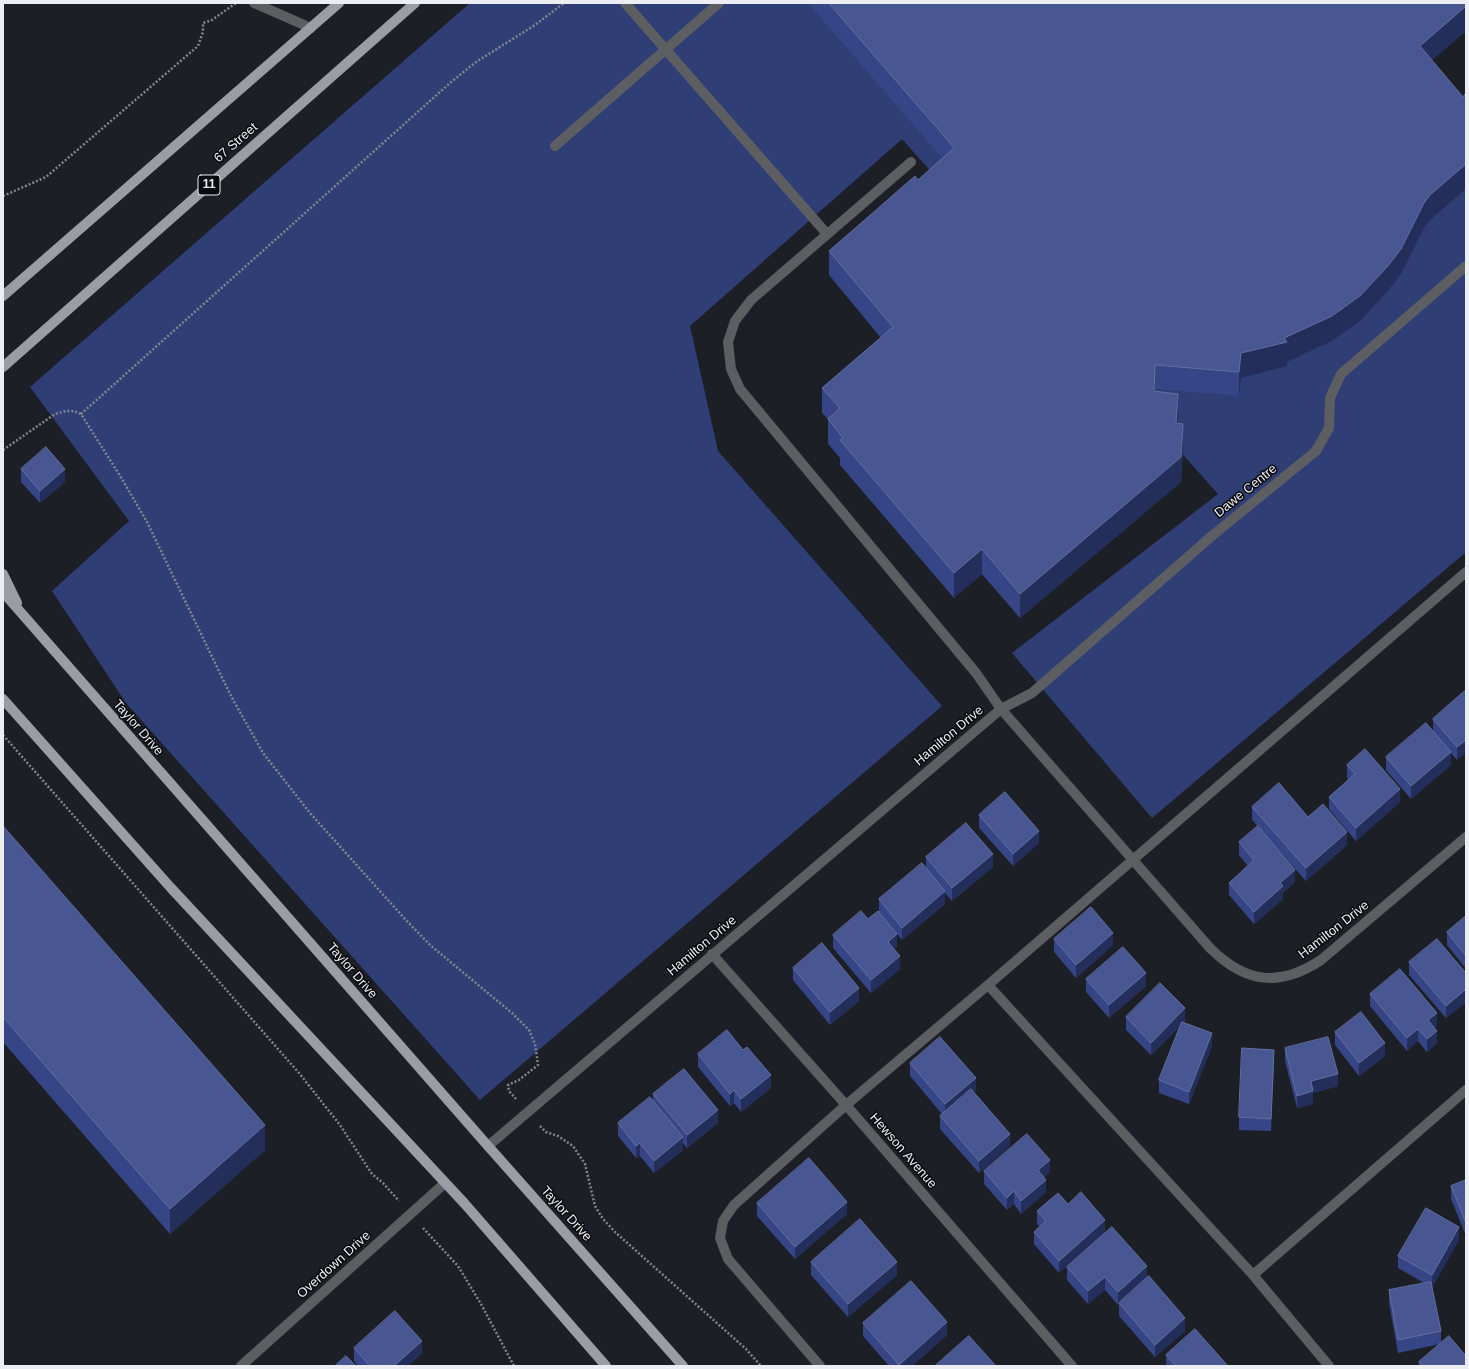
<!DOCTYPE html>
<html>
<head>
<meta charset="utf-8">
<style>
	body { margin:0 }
	#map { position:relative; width:1469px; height:1369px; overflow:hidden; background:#1c1f26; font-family:Helvetica,sans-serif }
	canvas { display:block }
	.frame { position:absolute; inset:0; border:4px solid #eceef3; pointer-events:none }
</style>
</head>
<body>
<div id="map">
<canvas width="1469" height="1369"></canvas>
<div class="frame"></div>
</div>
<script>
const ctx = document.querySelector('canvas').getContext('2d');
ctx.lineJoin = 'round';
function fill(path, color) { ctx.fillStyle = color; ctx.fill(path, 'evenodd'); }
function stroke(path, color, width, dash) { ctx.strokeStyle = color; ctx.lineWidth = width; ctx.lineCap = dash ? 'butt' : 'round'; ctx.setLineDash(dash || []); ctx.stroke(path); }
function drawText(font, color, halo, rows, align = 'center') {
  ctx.font = font + ' Helvetica,sans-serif'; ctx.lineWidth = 3; ctx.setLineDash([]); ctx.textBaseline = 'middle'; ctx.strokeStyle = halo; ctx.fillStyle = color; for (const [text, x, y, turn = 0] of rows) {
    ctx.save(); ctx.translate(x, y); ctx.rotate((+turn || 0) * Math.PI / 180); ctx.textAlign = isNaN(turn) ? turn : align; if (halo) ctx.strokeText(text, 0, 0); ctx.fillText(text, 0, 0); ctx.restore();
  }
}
fill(new Path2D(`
	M470,3H1373L1466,111V552L1152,818L1012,653L1218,494L902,139L690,326L718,451L942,706L480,1100L126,703L52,591L129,521L30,387Z`), '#2f3f76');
stroke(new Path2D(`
	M3,196L46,177L198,46L203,32V23L212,20L236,3
	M81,414L450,83L476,62L535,25L564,3
	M3,450L55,414C65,411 71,409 81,414L122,479L147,522L231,696L263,753L310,813L405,919L430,945L512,1013L529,1030L535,1044L538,1065L519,1080L508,1085L509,1091L516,1099
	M3,735L299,1073L340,1125L372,1174L383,1183L399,1201
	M540,1126L546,1132L558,1136L573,1146L585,1164L595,1206L603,1219L615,1232L746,1349L761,1366
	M423,1228L458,1266L481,1304L514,1366`), '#83868c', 2.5, [2, 2]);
stroke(new Path2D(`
	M254,3L311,28
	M625,3L827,234
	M555,146L719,3
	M911,162L751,300L735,321L728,342L731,369L740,389L976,673L1001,709L1210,948C1246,984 1280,987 1321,960L1466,837
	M712,954L846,1105L1072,1366
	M988,985L1253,1275L1329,1366
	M488,1146L1001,709L1032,693L1213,535L1316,451L1329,428L1330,398L1341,374L1466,266
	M1253,1275L1466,1090
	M241,1366L445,1183
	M820,1366L728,1259L720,1238L723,1221L734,1205L846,1105L988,985L1466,572`), '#5c5e62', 10);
stroke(new Path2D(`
	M3,296L339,3
	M3,367L415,3
	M3,574L17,603
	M3,592L488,1146L683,1366
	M3,699L171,888L465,1204L606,1366`), '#9b9da5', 10);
fill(new Path2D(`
	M808,3H1466V31L1432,60L1463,97L1466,95V189L1430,220L1424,228L1401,274L1387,292L1361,320L1332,341L1287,362V366L1241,378L1239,396L1155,389V392L1178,419L1177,423L1183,448L1181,482L1020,618L982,574L954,598L840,465V458L828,444V419L822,413V388L881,338L829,275V251L918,180L942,158Z
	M21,469L65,482L40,503L21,482Z
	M1466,690V752L1457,760L1451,753V765L1411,799L1386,770V757L1433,730V719Z
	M1347,765L1400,802L1356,841L1329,809V797L1349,780L1347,778Z
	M1252,807L1308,817L1347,845L1306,881L1252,820Z
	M979,815L1039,843L1013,866L979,828Z
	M3,826L265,1150L170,1234L3,1042Z
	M1239,842L1295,882L1283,893V899L1254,924L1229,895V883L1248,866L1239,855Z
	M926,857L993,867L952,901L945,893V904L902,940L879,912V899L926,868Z
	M1466,916V969L1447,945V932Z
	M868,919L897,947L894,949L900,969L871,993L833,948V935Z
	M1054,939L1113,945L1076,978L1054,952Z
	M1409,962L1466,973V1002L1446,1018L1409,975Z
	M793,968L859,1001L830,1025L793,980Z
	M1086,979L1146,986L1109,1018L1086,992Z
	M1370,994L1437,1026L1434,1028L1437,1043L1427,1052L1418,1041L1407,1051L1370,1006Z
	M1126,1017L1185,1021L1184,1022L1212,1046L1189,1104L1159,1093V1080L1180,1026L1151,1055L1126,1030Z
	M1335,1032L1385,1056L1359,1076L1335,1045Z
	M1285,1048L1338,1086L1313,1093V1104L1297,1108L1285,1061Z
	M743,1050L771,1088L741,1112L734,1103L730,1106L698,1067V1054Z
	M1274,1062L1271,1131L1239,1130V1117Z
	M910,1063L976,1090L974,1092L1010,1146L979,1173L940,1129V1116L942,1114L910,1076Z
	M653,1094L718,1123L687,1148L683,1143V1150L654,1173L640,1156L636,1158L618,1136V1123L653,1101Z
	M984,1171L1050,1172L1044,1177L1046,1192L1021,1214L1014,1204L1007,1210L984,1184Z
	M1466,1180V1236L1451,1199V1186Z
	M757,1203L847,1214L795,1259L757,1216Z
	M1068,1204L1105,1233L1147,1278L1185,1331L1155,1357L1119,1316V1304L1118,1305L1105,1290L1088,1304L1067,1280V1267L1093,1244L1059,1273L1034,1244V1232L1040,1227L1037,1224V1211Z
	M1459,1240L1432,1287L1441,1331V1343L1466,1366H1419V1362L1440,1344L1398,1353L1389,1303V1290L1424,1283L1398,1268V1256Z
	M811,1262L897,1275L848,1317L811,1275Z
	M863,1323L947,1335L912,1366H889L863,1336Z
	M354,1348L422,1353L408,1366H358L354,1361Z
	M1166,1355L1228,1366H1166Z`), '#354585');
fill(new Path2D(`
	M1466,6V31L1420,70V46Z
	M1466,164V189L1430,220L1424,228L1401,274L1387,292L1361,320L1332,341L1287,362V366L1241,378L1239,396V372L1241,353L1284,338L1424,203L1430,195Z
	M1155,365V389L1154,416V391Z
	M1178,394V419L1176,448V423Z
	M1183,424V448L1181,482L1020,618V594Z
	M65,469V482L40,503V491Z
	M982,549V574L954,598V573Z
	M1466,740V752L1457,760V747Z
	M1451,752V765L1411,799V786Z
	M1400,789V802L1356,841V828Z
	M1039,831V843L1013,866V854Z
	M1347,832V845L1306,881V868Z
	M993,854V867L952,901V888Z
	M1295,870V882L1283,893V899L1254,924V912L1280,883Z
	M945,891V904L902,940V928Z
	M1113,933V945L1076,978V965Z
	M897,934V947L888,954V942Z
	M900,956V969L871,993V980Z
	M1146,973V986L1109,1018V1005Z
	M859,988V1001L830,1025V1012Z
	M1466,989V1002L1446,1018V1006Z
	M1185,1008V1021L1151,1055V1043Z
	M1437,1013V1026L1428,1033V1020Z
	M1418,1029V1041L1407,1051V1038Z
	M1437,1031V1043L1427,1052V1039Z
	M1212,1033V1046L1189,1104V1092Z
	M1385,1043V1056L1359,1076V1063Z
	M1274,1050V1062L1271,1131V1119Z
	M1338,1074V1086L1313,1093V1104L1297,1108V1096L1311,1081Z
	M771,1075V1088L741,1112V1099Z
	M976,1078V1090L945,1117V1104Z
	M734,1090V1103L730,1106V1094Z
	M718,1110V1123L687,1148V1135Z
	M265,1125V1150L170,1234V1209Z
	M1010,1134V1146L979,1173V1161Z
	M683,1137V1150L654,1173V1161Z
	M640,1143V1156L636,1158V1146Z
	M1050,1160V1172L1038,1183V1170Z
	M1046,1180V1192L1021,1214V1201Z
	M1014,1191V1204L1007,1210V1198Z
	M847,1202V1214L795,1259V1247Z
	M1105,1220V1233L1059,1273V1261Z
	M1459,1227V1240L1432,1288V1275Z
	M897,1262V1275L848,1317V1304Z
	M1147,1266V1279L1118,1305V1292Z
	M1105,1277V1290L1088,1304V1291Z
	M1185,1318V1331L1155,1357V1345Z
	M947,1322V1335L912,1366H899V1365Z
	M422,1341V1353L408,1366H394Z`), '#232e5a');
const building = new Path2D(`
	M829,3H1466V6L1420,46L1463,97L1465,94L1466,95V164L1430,195L1424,203L1401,249L1387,267L1361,295L1332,316L1284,338L1287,342L1241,353L1239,372L1155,365L1154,391L1178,394L1176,423L1183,424L1181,457L1020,594L982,549L954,573L840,440L843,438L828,419L840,408L822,388L893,327L829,251L915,176L918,180L954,148Z
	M46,447L65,469L40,491L21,469Z
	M1466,690V740L1457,747L1433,719Z
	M1426,723L1451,752L1411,786L1386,757Z
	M1365,749L1400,789L1356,828L1329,797L1355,774L1347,765Z
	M1279,783L1308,817L1323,804L1347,832L1306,868L1252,807Z
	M1005,792L1039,831L1013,854L979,815Z
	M966,823L993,854L952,888L926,857Z
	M3,826L265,1125L170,1209L3,1017Z
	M1258,826L1295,870L1280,883L1283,886L1254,912L1229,883L1254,860L1239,842Z
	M922,863L945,891L902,928L879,899Z
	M1091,907L1113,933L1076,965L1054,939Z
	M861,911L868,919L878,911L897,934L888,942L900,956L871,980L833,935Z
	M1466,916V956L1447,932Z
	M1437,939L1466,973V989L1446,1006L1409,962Z
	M822,943L859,988L830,1012L793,968Z
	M1123,947L1146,973L1109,1005L1086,979Z
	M1400,969L1437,1013L1428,1020L1437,1031L1427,1039L1418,1029L1407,1038L1370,994Z
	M1160,983L1185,1008L1151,1043L1126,1017Z
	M1361,1012L1385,1043L1359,1063L1335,1032Z
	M1182,1022L1212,1033L1189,1092L1159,1080Z
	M727,1030L743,1050L747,1047L771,1075L741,1099L734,1090L730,1094L698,1054Z
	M940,1037L976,1078L945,1104L910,1063Z
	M1328,1037L1338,1074L1311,1081L1313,1091L1297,1096L1285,1048Z
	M1242,1048L1274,1050L1271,1119L1239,1117Z
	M684,1069L718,1110L687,1135L653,1094Z
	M971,1089L1010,1134L979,1161L940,1116Z
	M650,1097L683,1137L654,1161L640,1143L636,1146L618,1123Z
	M1027,1134L1050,1160L1038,1170L1046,1180L1021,1201L1014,1191L1007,1198L984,1171Z
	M809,1158L847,1202L795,1247L757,1203Z
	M1466,1180V1223L1451,1186Z
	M1081,1192L1105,1220L1059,1261L1034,1232L1046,1221L1037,1211L1058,1193L1068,1204Z
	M1426,1208L1459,1227L1432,1275L1398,1256Z
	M860,1219L897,1262L848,1304L811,1262Z
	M1112,1227L1147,1266L1118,1292L1105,1277L1088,1291L1067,1267Z
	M1149,1276L1185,1318L1155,1345L1119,1303Z
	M911,1281L947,1322L899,1365L863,1323Z
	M1431,1282L1441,1331L1398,1340L1389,1290Z
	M395,1311L422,1341L394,1366H370L354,1348Z
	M1195,1329L1228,1366H1176L1166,1355Z
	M969,1336L996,1366H935Z
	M1449,1336L1466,1356V1366H1422L1419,1362Z
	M346,1356L356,1366H335Z`);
fill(building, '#485791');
stroke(building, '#626fa0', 1);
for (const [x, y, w] of [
	[209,185,22]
]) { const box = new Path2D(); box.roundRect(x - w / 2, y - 10, w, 20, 3); ctx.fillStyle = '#08090c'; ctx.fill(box); stroke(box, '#eceef3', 1); }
drawText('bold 12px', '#eceef3', null, [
	["11",209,185]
]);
drawText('13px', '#eceef3', '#08090c', [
	["67 Street",236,143,-41],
	["Dawe Centre",1246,491,-39],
	["Taylor Drive",138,728,49],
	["Hamilton Drive",949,736,-40],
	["Hamilton Drive",1334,930,-38],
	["Hamilton Drive",702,946,-40],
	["Taylor Drive",352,971,49],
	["Hewson Avenue",903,1151,49],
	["Taylor Drive",566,1214,48],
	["Overdown Drive",334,1265,-42]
]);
</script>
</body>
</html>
